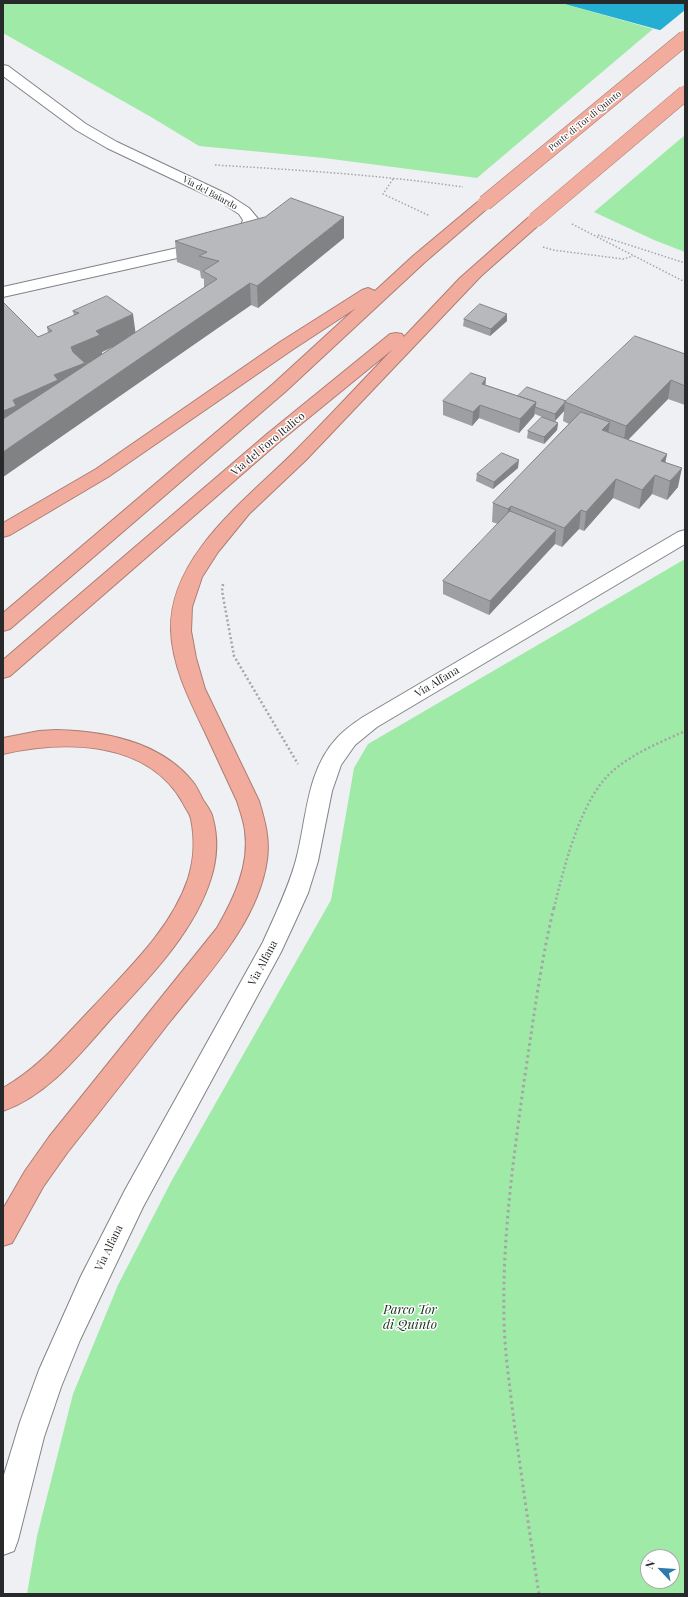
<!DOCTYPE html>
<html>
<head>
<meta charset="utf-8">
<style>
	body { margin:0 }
	#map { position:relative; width:688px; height:1597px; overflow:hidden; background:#eef0f3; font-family:"Playfair Display",serif }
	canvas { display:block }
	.frame { position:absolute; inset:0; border:4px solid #28292a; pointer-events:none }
	.north { position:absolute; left:640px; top:1549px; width:40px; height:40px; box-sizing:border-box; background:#fff; border:1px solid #a9a9aa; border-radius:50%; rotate:295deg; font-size:11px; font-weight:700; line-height:16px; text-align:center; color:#28292a }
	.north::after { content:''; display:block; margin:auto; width:14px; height:18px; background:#2f7aad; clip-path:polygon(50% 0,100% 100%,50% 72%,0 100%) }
</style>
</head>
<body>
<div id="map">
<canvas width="688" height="1597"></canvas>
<div class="frame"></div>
<div class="north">N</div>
</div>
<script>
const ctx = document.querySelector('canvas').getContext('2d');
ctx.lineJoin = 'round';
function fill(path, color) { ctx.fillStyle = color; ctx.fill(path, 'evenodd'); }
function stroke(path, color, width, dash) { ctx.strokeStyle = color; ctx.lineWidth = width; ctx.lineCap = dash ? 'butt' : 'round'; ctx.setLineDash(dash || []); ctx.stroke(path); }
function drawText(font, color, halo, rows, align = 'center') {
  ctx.font = font + ' "Playfair Display",serif'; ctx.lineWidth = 3; ctx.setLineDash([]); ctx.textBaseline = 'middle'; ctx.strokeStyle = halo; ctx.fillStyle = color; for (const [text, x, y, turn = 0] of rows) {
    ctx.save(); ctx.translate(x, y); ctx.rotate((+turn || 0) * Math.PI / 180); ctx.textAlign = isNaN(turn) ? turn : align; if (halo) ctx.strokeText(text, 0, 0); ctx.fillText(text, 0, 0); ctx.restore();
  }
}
fill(new Path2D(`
	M3,3H561L653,29L477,178L324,158L199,146L151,117L3,33Z
	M685,135V252L654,240L594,212Z
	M685,559V1594H27L37,1536L73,1394L118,1285L172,1180L331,900L354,768L368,744ZM648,1557H672V1581H648Z`), '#9feaa7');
fill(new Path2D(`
	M561,3H685V37Z`), '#24aed1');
fill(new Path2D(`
	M685,10V39L658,32Z`), '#eef0f3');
const street = new Path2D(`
	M3,65L8,66L86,124L117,142L229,195L249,208L259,220C253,240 231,245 213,250L3,297V287L213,240C224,236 239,233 243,220L239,214L219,201L107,148L76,130L3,76Z
	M685,530V544L377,727L355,745L341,765L332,791L318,861L308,893L294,924L281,952L143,1207L80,1340L61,1387L44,1437L18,1540L14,1551L3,1555V1478L20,1422L39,1370L81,1276L125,1190L263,942C275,915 288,889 296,860C307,819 306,771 337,738C344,730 354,723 363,717L678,532Z`);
const highway = new Path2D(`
	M485,198L490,200L493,203L490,206L425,262L285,392L10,629L3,631V613L273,384L356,308L292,350L108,477L10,535L3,537V523L96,469L280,342L362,290L368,288L375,291L413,256L480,200Z
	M535,215L541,217L543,220L541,223L481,276L306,460L249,514L218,552L202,577L192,607L191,631L196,658L205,689L259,801C265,821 270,839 267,860C258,923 206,976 168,1024C135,1067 101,1110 67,1153L43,1187L12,1243L3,1246V1209L25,1171L49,1137L217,928C233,900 250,866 245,831C244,821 240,811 237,801C226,777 215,754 204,730C189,699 172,665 171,630C169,556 247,499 294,452C328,418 360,383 393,349L279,442L10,676L3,678V660L267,434L390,334L396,333L402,334L404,337L460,278L529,217Z
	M56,730C105,731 161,742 193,782C197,787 200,794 203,800C207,806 212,812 213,819C218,838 217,859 211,878C194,933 148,979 110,1020C79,1055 48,1095 3,1111V1088C39,1068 65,1036 93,1007C128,969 171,929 188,879C194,860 195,838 191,819C190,813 185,808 183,803C148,740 64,740 3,754V738L39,731Z`);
stroke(street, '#818386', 2);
stroke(highway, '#ab7e75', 2);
stroke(new Path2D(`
	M215,165C298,170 381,175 463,187
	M393,179L383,194L430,216
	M572,224L685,282
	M598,235L685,263
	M543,247L553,250L623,259L633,256`), '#a3a5a7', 1.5, [1.5, 2]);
stroke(new Path2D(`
	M223,584L222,591L234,656L298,764
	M554,908C564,867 581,796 615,769C636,752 661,742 685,731`), '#a3a5a7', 2.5, [2, 2.5]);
stroke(new Path2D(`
	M539,1594C530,1537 522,1479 514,1422C510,1388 505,1355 504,1321C502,1241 513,1161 524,1082C533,1023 540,965 554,907`), '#a3a5a7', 3, [2.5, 3.5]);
fill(street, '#fff');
fill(highway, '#f2ac9d');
const highwayBridge = new Path2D(`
	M485,203L685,38
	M535,220L685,93`);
stroke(highwayBridge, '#ab7e75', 16, []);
stroke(highwayBridge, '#f2ac9d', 15);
fill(new Path2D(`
	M344,238L258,308L251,305L3,477L38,337L48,333L47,327L74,316L73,311L135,333L204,288V279L201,278L200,271L177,262L175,241ZM118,344L102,354V352Z
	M464,319L507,321L490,336L463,326Z
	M685,354V405L668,399L628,440L667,454L665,462L678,487L667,500L652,494L639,509L613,498L584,531L579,529L562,547L555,544L489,615L443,594V581L498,524L492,522L493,503L569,424L563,421L564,411L555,421L558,423L557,430L544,444L527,438L528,431L542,417L535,414L534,416L519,433L479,418L472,426L443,415V401L486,385L518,396L566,401Z
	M518,468L493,489L476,481L477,474Z`), '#9d9fa2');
fill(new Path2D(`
	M344,217V238L258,308L257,286Z
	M250,283L251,305L3,477V452Z
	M133,314L136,336L102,352V357L85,364L88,386L3,435V411L13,400L71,347L96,331Z
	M507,314V321L490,336L491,329Z
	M486,378L485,392L482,384Z
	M671,380L668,399L623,445L626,426Z
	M536,402L534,416L519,433L520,419Z
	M565,403L564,411L555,421V414Z
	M480,405L479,418L472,426L473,412Z
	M610,422L607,441L602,430Z
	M558,423L557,430L544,444V437Z
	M667,454L663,473L661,461Z
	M519,460L518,468L493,489L494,482Z
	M682,468L678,487L667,500L670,481Z
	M655,475L652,494L639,509L642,490Z
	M616,479L613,498L584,531L586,512Z
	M511,506L509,525L507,528L508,509Z
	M581,510L579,529L562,547L564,528Z
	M556,530L555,544L489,615L490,601Z`), '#808284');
const building = new Path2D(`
	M291,198L344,217L257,286L250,283L3,452V419L217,279L203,271L219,261L199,256L207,252L175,241L265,217Z
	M107,296L133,314L96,331L100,335L71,347L73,352L85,363L54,375L58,380L13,400L16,406L3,411V302L38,337L52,331L47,327L79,313L73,311Z
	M480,304L507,314L491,329L464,319Z
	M635,336L685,354V386L671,380L626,426L565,402Z
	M471,373L486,378L482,384L536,402L520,419L480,405L473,412L443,401Z
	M527,387L566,401L555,414L535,407L536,402L518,396Z
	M581,412L610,422L602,430L667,454L661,461L682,468L670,481L655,475L642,490L616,479L586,512L581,510L564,528L511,506L508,509L493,503Z
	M542,417L558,423L544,437L528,431Z
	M502,453L519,460L494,482L477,474Z
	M510,511L556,530L490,601L443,581Z`);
fill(building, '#b7b9bc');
stroke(building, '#808284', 1);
drawText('9px', '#28292a', '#fff', [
	["Ponte di Tor di Quinto",585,121,-39],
	["Via del Baiardo",210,193,28]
]);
drawText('11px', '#28292a', '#fff', [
	["Via del Foro Italico",268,444,-40],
	["Via Alfana",437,682,-31],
	["Via Alfana",263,963,-62],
	["Via Alfana",109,1248,-64]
]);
drawText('italic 13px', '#123117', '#fff', [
	["Parco Tor",410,1310],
	["di Quinto",410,1325]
]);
</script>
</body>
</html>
